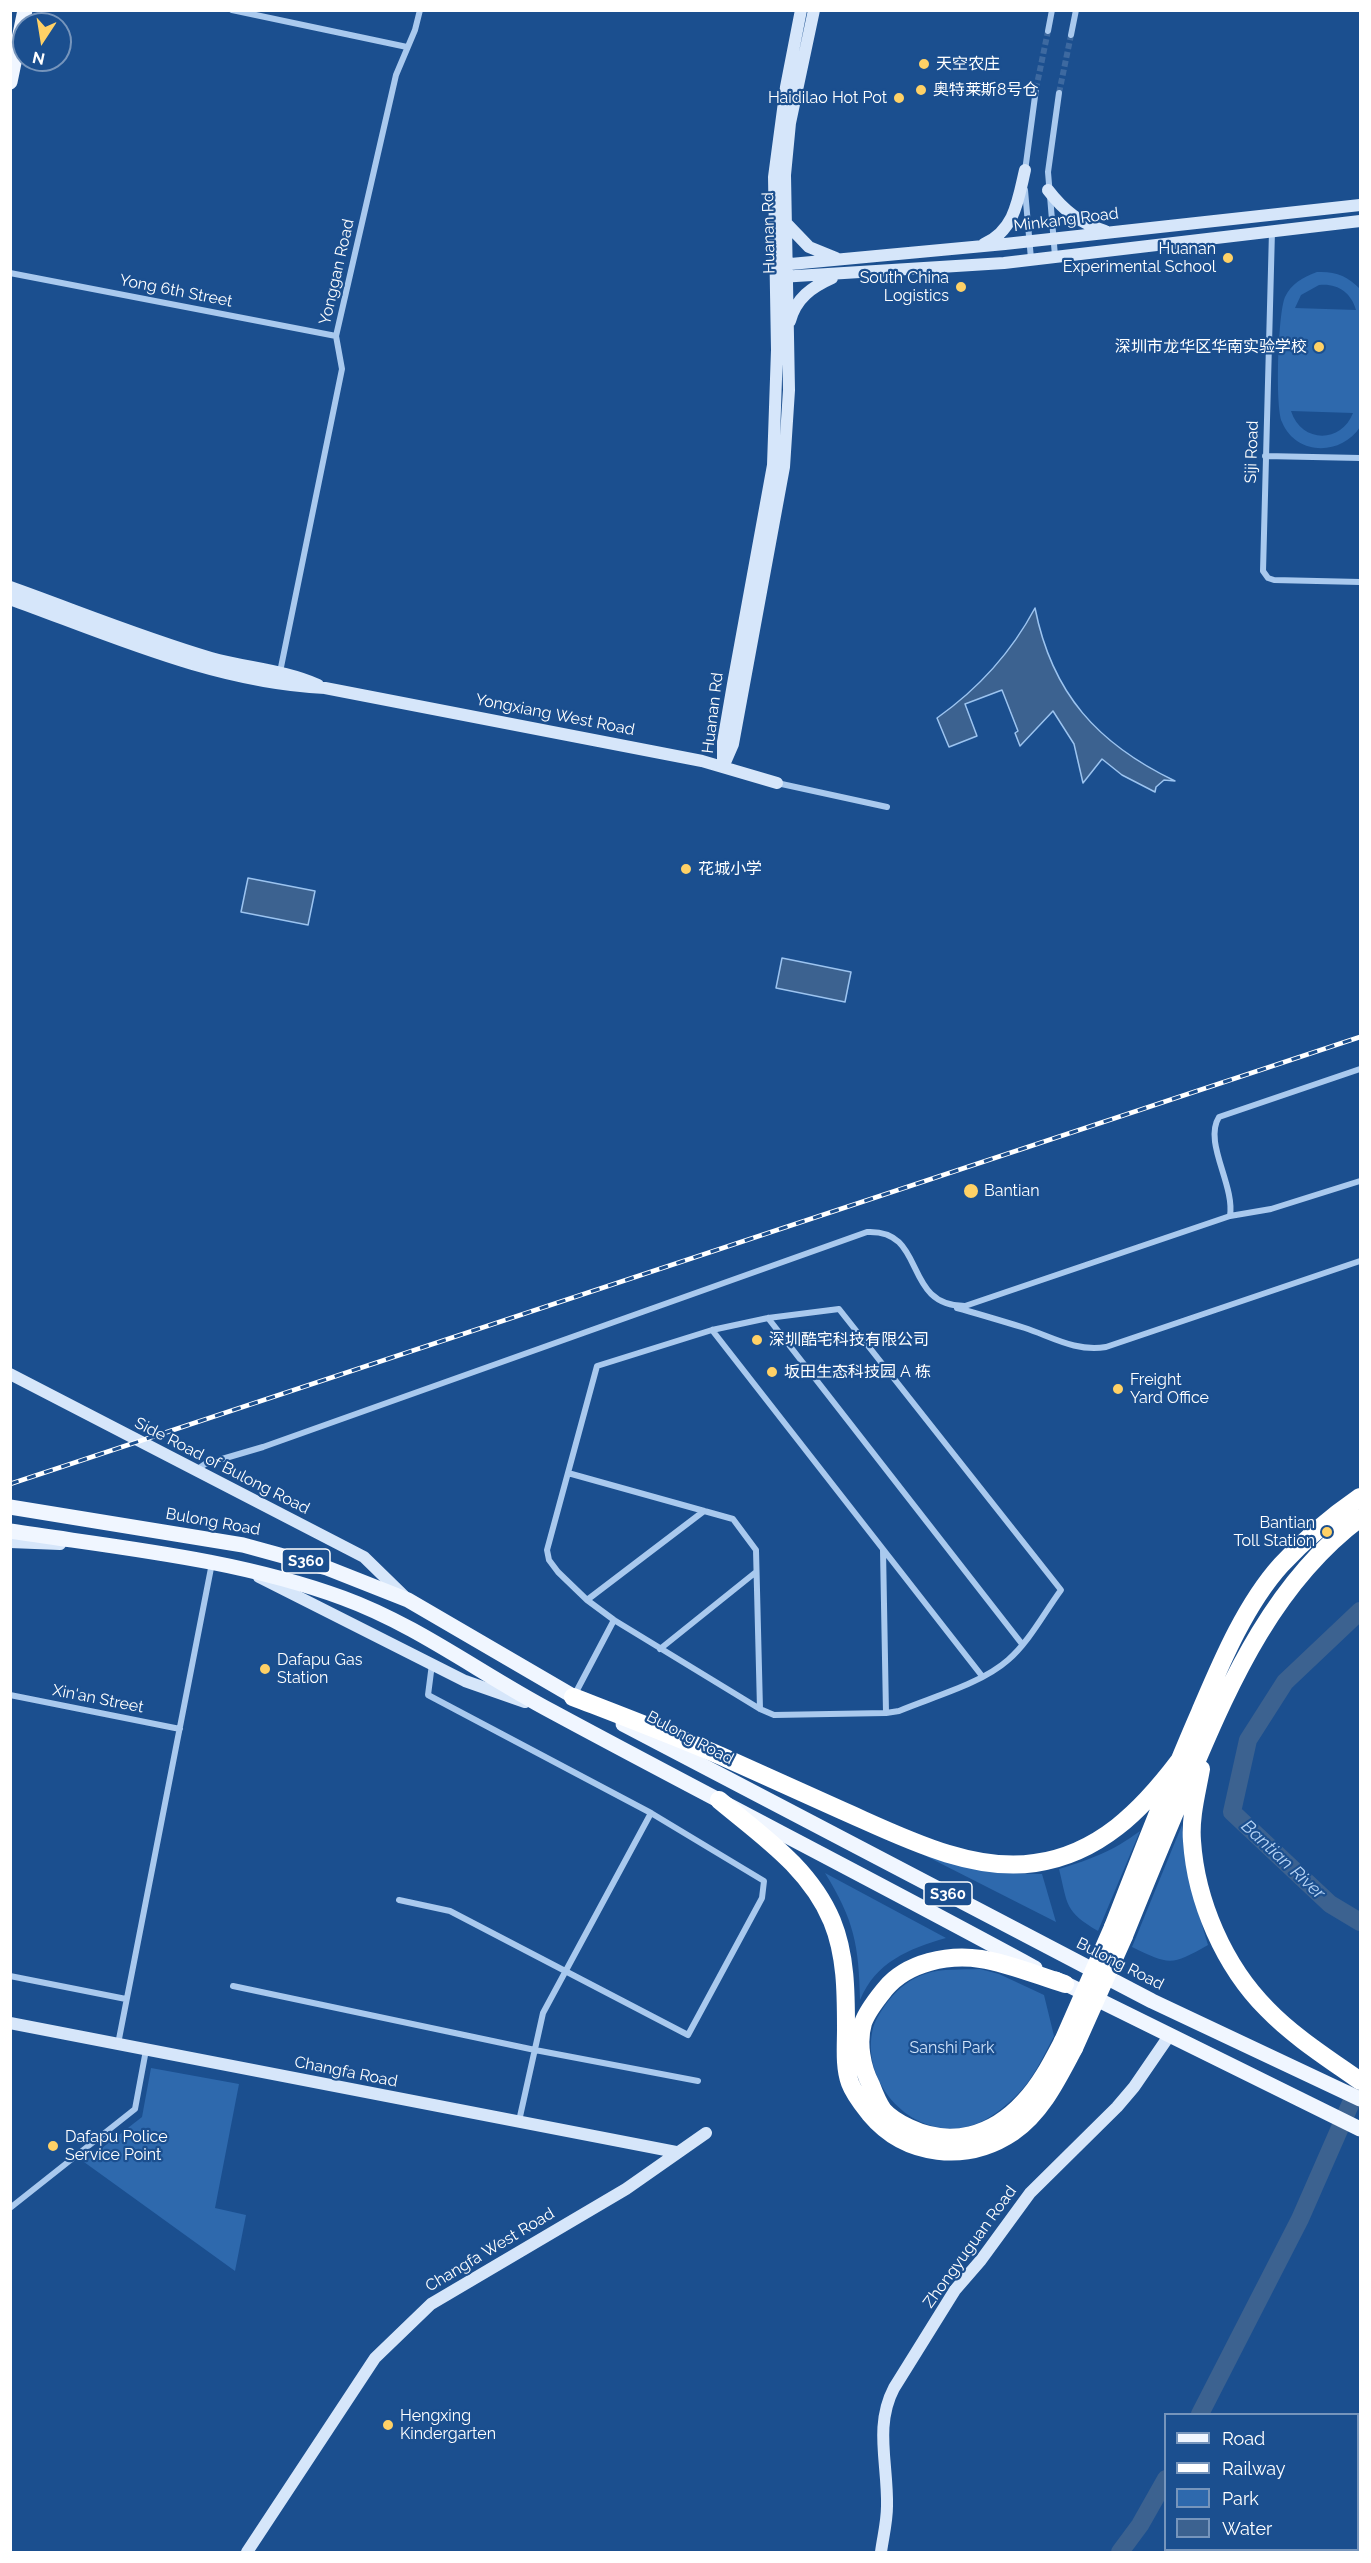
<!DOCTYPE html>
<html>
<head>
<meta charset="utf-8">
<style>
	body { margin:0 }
	#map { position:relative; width:1371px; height:2563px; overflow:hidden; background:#1b4f8f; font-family:Raleway,sans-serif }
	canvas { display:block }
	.frame { position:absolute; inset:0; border:12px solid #fff; pointer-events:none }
	.legend { position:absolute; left:1164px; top:2413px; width:195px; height:138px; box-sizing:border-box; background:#1b4f8f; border:2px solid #7695bc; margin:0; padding:8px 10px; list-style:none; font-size:18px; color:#fff }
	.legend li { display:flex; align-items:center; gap:12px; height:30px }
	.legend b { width:30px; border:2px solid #7695bc }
	.north { position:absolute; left:12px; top:12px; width:60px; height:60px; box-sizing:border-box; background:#1b4f8f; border:2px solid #7695bc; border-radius:50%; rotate:192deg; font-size:16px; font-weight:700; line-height:24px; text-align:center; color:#fff }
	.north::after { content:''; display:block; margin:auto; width:21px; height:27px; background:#ffd166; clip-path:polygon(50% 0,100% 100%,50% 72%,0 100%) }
</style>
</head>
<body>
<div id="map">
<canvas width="1371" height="2563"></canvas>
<div class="frame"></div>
<ul class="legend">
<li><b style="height:8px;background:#f0f6ff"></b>Road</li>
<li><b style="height:8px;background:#fff"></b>Railway</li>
<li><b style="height:16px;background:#2e69ad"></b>Park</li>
<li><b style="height:16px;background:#3c6290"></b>Water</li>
</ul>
<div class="north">N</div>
</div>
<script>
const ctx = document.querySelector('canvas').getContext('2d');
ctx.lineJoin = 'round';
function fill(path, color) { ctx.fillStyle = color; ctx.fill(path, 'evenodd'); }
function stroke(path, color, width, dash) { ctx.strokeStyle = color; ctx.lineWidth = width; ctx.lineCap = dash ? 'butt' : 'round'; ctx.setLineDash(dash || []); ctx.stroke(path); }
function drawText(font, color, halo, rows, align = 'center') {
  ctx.font = font + ' Raleway,"Noto Sans SC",sans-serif'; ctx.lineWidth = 4.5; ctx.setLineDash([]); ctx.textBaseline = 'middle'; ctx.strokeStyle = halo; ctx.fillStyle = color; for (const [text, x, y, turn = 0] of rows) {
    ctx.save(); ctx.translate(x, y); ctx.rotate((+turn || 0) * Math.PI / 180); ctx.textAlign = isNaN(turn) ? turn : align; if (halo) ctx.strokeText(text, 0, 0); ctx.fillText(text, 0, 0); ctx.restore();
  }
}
fill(new Path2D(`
	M1317,272C1335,271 1348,276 1360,289V427C1341,456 1296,456 1282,422C1275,406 1278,313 1285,297C1291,284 1303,277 1317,272ZM1319,285C1337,283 1351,292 1356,310L1295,308L1301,295ZM1291,411L1353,413C1341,444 1301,443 1291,411Z
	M1182,1825C1185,1867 1196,1905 1208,1945C1171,1966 1170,1965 1132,1947Z
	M1140,1831L1098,1931C1064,1911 1068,1905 1059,1869C1092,1859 1113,1851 1140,1831Z
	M922,1854C962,1866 1000,1874 1042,1874L1056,1922Z
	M825,1873L946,1938C908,1949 876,1962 860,2000C859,1945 854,1920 825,1873Z
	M980,1969L999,1974L1044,1995L1054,2036C1043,2057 1033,2080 1015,2097C1003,2108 989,2120 973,2125C916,2144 859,2085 873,2028C876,2018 883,2008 889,2000C899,1988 910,1979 925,1974C942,1968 962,1970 980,1969Z
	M151,2068L239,2084L215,2208L246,2215L235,2271L84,2162L142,2117Z`), '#2e69ad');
const water = new Path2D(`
	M1035,608C1052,694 1098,744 1175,781L1164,780L1156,787L1155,792L1122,775L1102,759L1083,783L1074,744L1053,711L1020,746L1015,733L1018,731L1002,690L965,704L977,736L949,747L937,718C978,689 1011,653 1035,608Z
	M248,878L315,891L308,925L241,912Z
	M782,958L851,972L845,1002L776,988Z`);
fill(water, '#3c6290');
stroke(water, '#9cc4f0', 1.5);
stroke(new Path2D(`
	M1360,1611L1285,1682L1248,1740L1232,1812L1330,1904L1360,1922
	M1200,2414L1300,2219L1357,2089
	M1120,2552L1140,2525L1166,2479`), '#3c6290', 18);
stroke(new Path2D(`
	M1036,89L1048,31
	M1059,93L1071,35`), '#3d69a0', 6, [6, 3]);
stroke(new Path2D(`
	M232,10L407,47
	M1048,31L1052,10
	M1071,35L1076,10
	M1025,171L1036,89
	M1025,190L1031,259
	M1272,231L1263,571L1268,578L1274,580L1360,582
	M1055,256L1048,172L1059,93
	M10,273L336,336
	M1265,456L1360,458
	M280,672L342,369L336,336L396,75L415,30L420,10
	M777,783L887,807
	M1230,1216C1235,1185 1203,1142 1219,1117L1360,1069
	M957,1308C979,1314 1002,1321 1025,1328C1052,1337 1076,1352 1106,1347L1360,1261
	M839,1309L1061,1590C1044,1613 1029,1642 1008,1660C981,1684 932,1697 899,1711L886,1713L774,1715L760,1709L614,1620L587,1600L558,1572L549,1560L547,1550L597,1366L712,1330L768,1318Z
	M768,1318L1022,1644
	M712,1330L982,1676
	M195,1471L205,1464L263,1447L867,1232C928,1229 901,1306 965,1306L1230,1216L1271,1209L1360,1181
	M568,1473L733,1519L756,1550L760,1709
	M883,1550L886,1713
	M587,1600L704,1511
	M660,1649L756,1572
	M575,1694L614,1620
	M10,1695L180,1729
	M399,1900L450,1911L688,2035L762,1898L764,1881L651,1813L428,1695L432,1664
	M10,1976L126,1999
	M233,1986L535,2050L698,2081
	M118,2044L212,1563
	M519,2121L543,2013L651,1813
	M10,2208L135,2109L146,2050`), '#a9c9ee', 6);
stroke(new Path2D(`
	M1048,190C1064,211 1080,223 1105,231
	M785,222L809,247L836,258
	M984,244C1015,230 1018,200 1025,170
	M780,265L1005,244L1360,205
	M780,277L1004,263L1360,221
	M790,321C796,298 812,287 832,278
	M10,587C77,611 143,638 211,658C247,668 285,670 318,685
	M10,599C112,636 216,683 325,688L702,761L777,783
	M723,761V742L733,684L773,465L777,350L774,177L786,87L801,10
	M723,767L733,744L784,467L789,390L785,175L790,123L814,10
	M10,1374L364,1557L405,1597
	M10,1542L60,1544
	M259,1577L465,1681L525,1702
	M10,2023L676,2152
	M247,2552L375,2358L431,2304L626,2189L706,2133
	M881,2552C883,2537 887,2522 887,2506C888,2464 874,2426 894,2388L955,2290L981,2260L1030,2193L1117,2107L1134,2087L1169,2036`), '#d6e6fa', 12);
stroke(new Path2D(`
	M10,82L25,10
	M10,1507L243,1545L327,1568L408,1600L583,1702
	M10,1531C121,1548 237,1559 343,1598C417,1625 481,1674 551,1711C712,1798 875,1881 1035,1968
	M623,1724L1152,2001L1360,2099
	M1056,1979L1360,2129`), '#f0f6ff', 15);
stroke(new Path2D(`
	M573,1697C622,1716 672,1735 721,1756C761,1774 801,1792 841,1810C898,1835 970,1873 1035,1863C1099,1854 1142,1810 1179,1761
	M1201,1769C1197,1792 1190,1817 1192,1841C1196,1901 1224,1966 1267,2009C1294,2037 1329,2059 1360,2081
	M719,1800C762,1836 810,1868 832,1921C846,1955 846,1993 846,2029C846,2046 844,2067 850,2083C854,2094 863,2105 870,2114C906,2157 967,2163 1013,2132C1042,2112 1058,2078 1074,2048
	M1113,1927C1141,1855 1169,1783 1200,1712C1221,1663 1245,1605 1281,1565C1305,1539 1331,1517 1360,1497
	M1124,1936C1146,1881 1169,1826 1192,1772C1232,1677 1276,1581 1360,1518
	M1063,2041C1052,2062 1041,2084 1024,2102C993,2136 951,2148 909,2128C901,2124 889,2117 883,2110C878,2103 874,2093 871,2085C862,2068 857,2043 863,2023C867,2011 877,1999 885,1989C907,1962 949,1954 981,1959C1008,1963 1039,1976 1065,1984
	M1358,2454L1360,2450
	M1358,2493L1360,2489
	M1293,2552L1295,2550
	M1318,2552L1320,2550`), '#fff', 18);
const rail = new Path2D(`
	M10,1484L1360,1037`);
stroke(rail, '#fff', 5);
stroke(rail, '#1b4f8f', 3, [9]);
stroke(new Path2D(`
	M1063,2041L1113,1927
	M1074,2048L1124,1936`), '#fff', 18);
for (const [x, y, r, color] of [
	[924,64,6,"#ffd166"],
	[921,90,6,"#ffd166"],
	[899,98,6,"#ffd166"],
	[1228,258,6,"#ffd166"],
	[961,287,6,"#ffd166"],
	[1319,347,6,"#ffd166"],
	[686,869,6,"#ffd166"],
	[971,1191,8,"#ffd166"],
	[757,1340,6,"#ffd166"],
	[772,1372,6,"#ffd166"],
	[1118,1389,6,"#ffd166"],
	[1327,1532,6,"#ffd166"],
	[265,1669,6,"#ffd166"],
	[53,2146,6,"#ffd166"],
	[388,2425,6,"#ffd166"]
]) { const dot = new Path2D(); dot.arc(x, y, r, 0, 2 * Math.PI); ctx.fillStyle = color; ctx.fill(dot); stroke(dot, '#1b4f8f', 2); }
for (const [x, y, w] of [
	[306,1561,48],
	[948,1894,48]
]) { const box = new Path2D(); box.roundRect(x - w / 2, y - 12, w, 24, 4.5); ctx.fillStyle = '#1b4f8f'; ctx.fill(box); stroke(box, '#fff', 1.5); }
drawText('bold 15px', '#fff', null, [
	["S360",306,1561],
	["S360",948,1894]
]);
drawText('16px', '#fff', '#1b4f8f', [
	["天空农庄",936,64],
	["奥特莱斯8号仓",933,90],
	["Haidilao Hot Pot",887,98,"right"],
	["Huanan",1216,249,"right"],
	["Experimental School",1216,267,"right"],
	["South China",949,278,"right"],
	["Logistics",949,296,"right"],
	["深圳市龙华区华南实验学校",1307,347,"right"],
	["花城小学",698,869],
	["Bantian",984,1191],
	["深圳酷宅科技有限公司",769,1340],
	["坂田生态科技园 A 栋",784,1372],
	["Freight",1130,1380],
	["Yard Office",1130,1398],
	["Bantian",1315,1523,"right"],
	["Toll Station",1315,1541,"right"],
	["Dafapu Gas",277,1660],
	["Station",277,1678],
	["Dafapu Police",65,2137],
	["Service Point",65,2155],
	["Hengxing",400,2416],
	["Kindergarten",400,2434]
], 'left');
drawText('16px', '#fff', '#1b4f8f', [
	["Minkang Road",1066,220,-7],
	["Huanan Rd",769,233,-91],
	["Yonggan Road",337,272,-77],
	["Yong 6th Street",176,291,11],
	["Siji Road",1252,452,-88],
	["Huanan Rd",713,713,-83],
	["Yongxiang West Road",555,715,11],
	["Side Road of Bulong Road",222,1466,27],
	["Bulong Road",213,1522,10],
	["Xin'an Street",98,1699,11],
	["Bulong Road",690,1738,28],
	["Bulong Road",1120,1964,27],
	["Changfa Road",346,2072,11],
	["Zhongyuguan Road",970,2247,-54],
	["Changfa West Road",490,2250,-31]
]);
drawText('16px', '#cfe3fa', '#1b4f8f', [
	["Sanshi Park",952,2048]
]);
drawText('italic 18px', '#b5d3f5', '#1b4f8f', [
	["Bantian River",1283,1860,43]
]);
</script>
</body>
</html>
